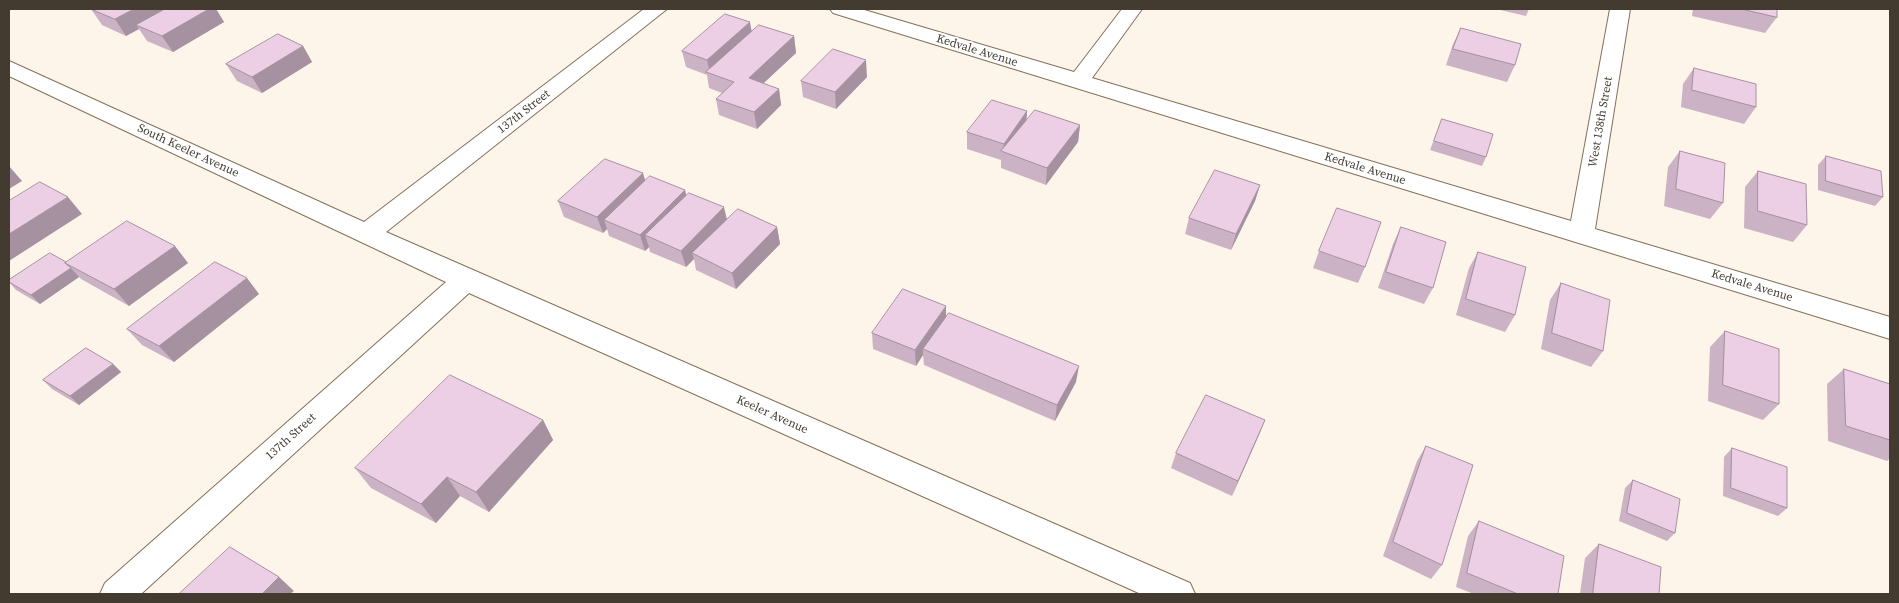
<!DOCTYPE html>
<html>
<head>
<meta charset="utf-8">
<style>
	body { margin:0 }
	#map { position:relative; width:1899px; height:603px; overflow:hidden; background:#fef5ea; font-family:"Source Serif 4",serif }
	canvas { display:block }
	.frame { position:absolute; inset:0; border:10px solid #433b30; pointer-events:none }
</style>
</head>
<body>
<div id="map">
<canvas width="1899" height="603"></canvas>
<div class="frame"></div>
</div>
<script>
const ctx = document.querySelector('canvas').getContext('2d');
ctx.lineJoin = 'round';
function stroke(path, color, width, dash) { ctx.strokeStyle = color; ctx.lineWidth = width; ctx.lineCap = dash ? 'butt' : 'round'; ctx.setLineDash(dash || []); ctx.stroke(path); }
function fill(path, color) { ctx.fillStyle = color; ctx.fill(path, 'evenodd'); }
function drawText(font, color, halo, rows, align = 'center') {
  ctx.font = font + ' "Source Serif 4",serif'; ctx.lineWidth = 4; ctx.setLineDash([]); ctx.textBaseline = 'middle'; ctx.strokeStyle = halo; ctx.fillStyle = color; for (const [text, x, y, turn = 0] of rows) {
    ctx.save(); ctx.translate(x, y); ctx.rotate((+turn || 0) * Math.PI / 180); ctx.textAlign = isNaN(turn) ? turn : align; if (halo) ctx.strokeText(text, 0, 0); ctx.fillText(text, 0, 0); ctx.restore();
  }
}
const minor = new Path2D(`
	M644,9H667L386,232L1190,583L1195,594H1141L469,293L141,594H100L105,583L446,282L9,76V61L364,222Z
	M830,9H861L1074,72L1122,9H1142L1092,78L1571,221L1610,9H1630L1595,229L1890,317V339L833,13Z`);
stroke(minor, '#847159', 2);
fill(minor, '#fff');
fill(new Path2D(`
	M91,9H216L224,22L173,52L147,41L139,29L126,36L102,25Z
	M1496,9H1529L1526,16Z
	M1693,9H1777V17L1765,33L1692,16Z
	M1461,28L1515,65L1507,82L1446,65L1453,44Z
	M751,31L794,36L796,53L763,83L779,89L781,105L757,129L719,115L716,99L722,93L709,88L707,75L686,67L682,51Z
	M303,46L312,62L262,93L237,81L226,64Z
	M1694,68L1756,107L1744,124L1681,107L1683,84Z
	M867,77L836,109L803,97L801,81Z
	M1027,111L1026,121L1080,125L1078,142L1046,185L1001,168V160L967,149V132Z
	M1442,119L1486,157L1482,166L1430,150Z
	M1680,151L1723,203L1710,219L1664,206L1668,167Z
	M1826,156L1883,197L1875,206L1818,190V165Z
	M1758,171L1807,225L1793,242L1744,228L1745,187Z
	M645,181L685,190L686,196L727,220L777,227L780,244L736,289L696,270L694,259L686,267L650,252L649,247L645,251L609,236L607,229L603,233L564,217L558,201Z
	M1260,185L1255,201L1231,250L1185,234L1189,218Z
	M1401,227L1433,288L1424,304L1378,288L1393,244Z
	M1319,251L1365,267L1358,283L1313,268Z
	M1478,252L1515,315L1505,332L1456,315L1469,268Z
	M66,262L188,263L129,306L81,279L79,277L40,304L16,290L9,282V280Z
	M1561,283L1603,351L1591,367L1541,349L1550,300Z
	M259,294L174,362L142,345L127,329Z
	M946,318L1076,382L1055,421L924,365L923,355L916,366L873,349L872,333Z
	M1725,331L1779,404L1763,420L1708,401L1710,347Z
	M113,364L121,372L79,405L52,389L43,380Z
	M1844,369L1890,384V458L1887,461L1828,441L1827,384Z
	M543,420L553,440L489,512L460,496L436,523L371,488L355,468Z
	M1265,420L1232,496L1171,468L1176,453Z
	M1426,446L1442,565L1431,579L1383,556L1417,461Z
	M1732,448L1787,508L1778,516L1723,496L1724,457Z
	M1633,480L1675,533L1667,541L1619,521L1625,488Z
	M1479,521L1558,594H1474L1456,587L1468,536Z
	M1599,544L1659,594H1580L1585,558Z`), '#cbb2c5');
fill(new Path2D(`
	M134,9H174L136,25L139,29L126,36L115,19Z
	M209,9H216L224,22L173,52L162,36Z
	M750,22L753,39L710,73L707,60Z
	M794,36L796,53L751,95L749,78Z
	M303,46L312,62L262,93L252,77Z
	M866,60L867,77L836,109L835,92Z
	M779,89L781,105L757,129L754,112Z
	M1027,111L1026,127L1003,152L1004,144Z
	M1080,125L1078,142L1046,185L1047,168Z
	M9,166L22,181L9,189Z
	M643,173L648,190L604,220L607,229L603,233L597,217Z
	M1260,185L1255,201L1231,250L1236,234Z
	M685,190L689,206L645,235L649,247L645,251L640,235Z
	M68,197L82,214L9,261V234Z
	M724,207L728,224L692,253L694,259L686,267L681,251Z
	M777,227L780,244L736,289L732,273Z
	M175,246L188,263L129,306L114,289Z
	M71,268L79,277L40,304L31,295Z
	M247,278L259,294L174,362L159,346Z
	M946,306V322L923,349V355L916,366L915,350Z
	M113,364L121,372L79,405L70,396Z
	M1079,366L1076,382L1055,421L1057,405Z
	M543,420L553,440L489,512L476,492Z
	M1265,420L1259,435L1232,496L1238,481Z
	M447,477L460,496L436,523L421,504Z
	M279,577L294,591L290,594H262Z`), '#a591a0');
const building = new Path2D(`
	M91,9H134L115,19Z
	M165,9H209L162,36L136,25Z
	M1742,9H1777V17Z
	M725,14L750,22L707,60L682,51Z
	M759,25L794,36L749,78L779,89L754,112L716,99L734,82L706,72Z
	M1461,28L1521,44L1515,65L1453,49Z
	M278,34L303,46L252,77L226,64Z
	M833,49L866,60L835,92L801,81Z
	M1694,68L1756,84V107L1692,90Z
	M992,100L1027,111L1004,144L967,132Z
	M1035,110L1080,125L1047,168L1001,151Z
	M1442,119L1493,134L1486,157L1434,141Z
	M1680,151L1725,163L1723,203L1676,189Z
	M1826,156L1881,171L1883,197L1826,181Z
	M605,159L643,173L597,217L558,201Z
	M1215,170L1260,185L1236,234L1189,218Z
	M1758,171L1806,184L1807,225L1758,211Z
	M650,176L685,190L640,235L604,220Z
	M40,182L68,197L9,234V201Z
	M689,193L724,207L681,251L645,235Z
	M1337,208L1381,222L1365,267L1319,251Z
	M738,209L777,227L732,273L692,253Z
	M127,221L175,246L114,289L65,263Z
	M1401,227L1446,242L1433,288L1386,272Z
	M1478,252L1526,267L1515,315L1466,299Z
	M50,253L66,262L65,263L71,268L31,295L9,282V280Z
	M215,262L247,278L159,346L127,329Z
	M1561,283L1610,300L1603,351L1552,333Z
	M903,289L946,306L915,350L872,333Z
	M949,313L1079,366L1057,405L923,349Z
	M1725,331L1779,349V404L1723,385Z
	M86,348L113,364L70,396L43,380Z
	M1844,369L1890,384V440L1846,426Z
	M450,375L543,420L476,492L447,477L421,504L355,468Z
	M1206,395L1265,420L1238,481L1176,453Z
	M1426,446L1473,465L1442,565L1393,542Z
	M1732,448L1787,467V508L1731,488Z
	M1633,480L1680,499L1675,533L1627,513Z
	M1479,521L1564,556L1558,594H1518L1467,573Z
	M1599,544L1661,567L1659,594H1593Z
	M230,547L279,577L262,594H179Z`);
fill(building, '#eccfe5');
stroke(building, '#a591a0', 1);
drawText('12px', '#433b30', '#fff', [
	["Kedvale Avenue",977,51,17],
	["137th Street",524,112,-38],
	["West 138th Street",1601,122,-80],
	["South Keeler Avenue",188,151,25],
	["Kedvale Avenue",1365,169,17],
	["Kedvale Avenue",1752,286,17],
	["Keeler Avenue",772,415,24],
	["137th Street",291,437,-42]
]);
</script>
</body>
</html>
